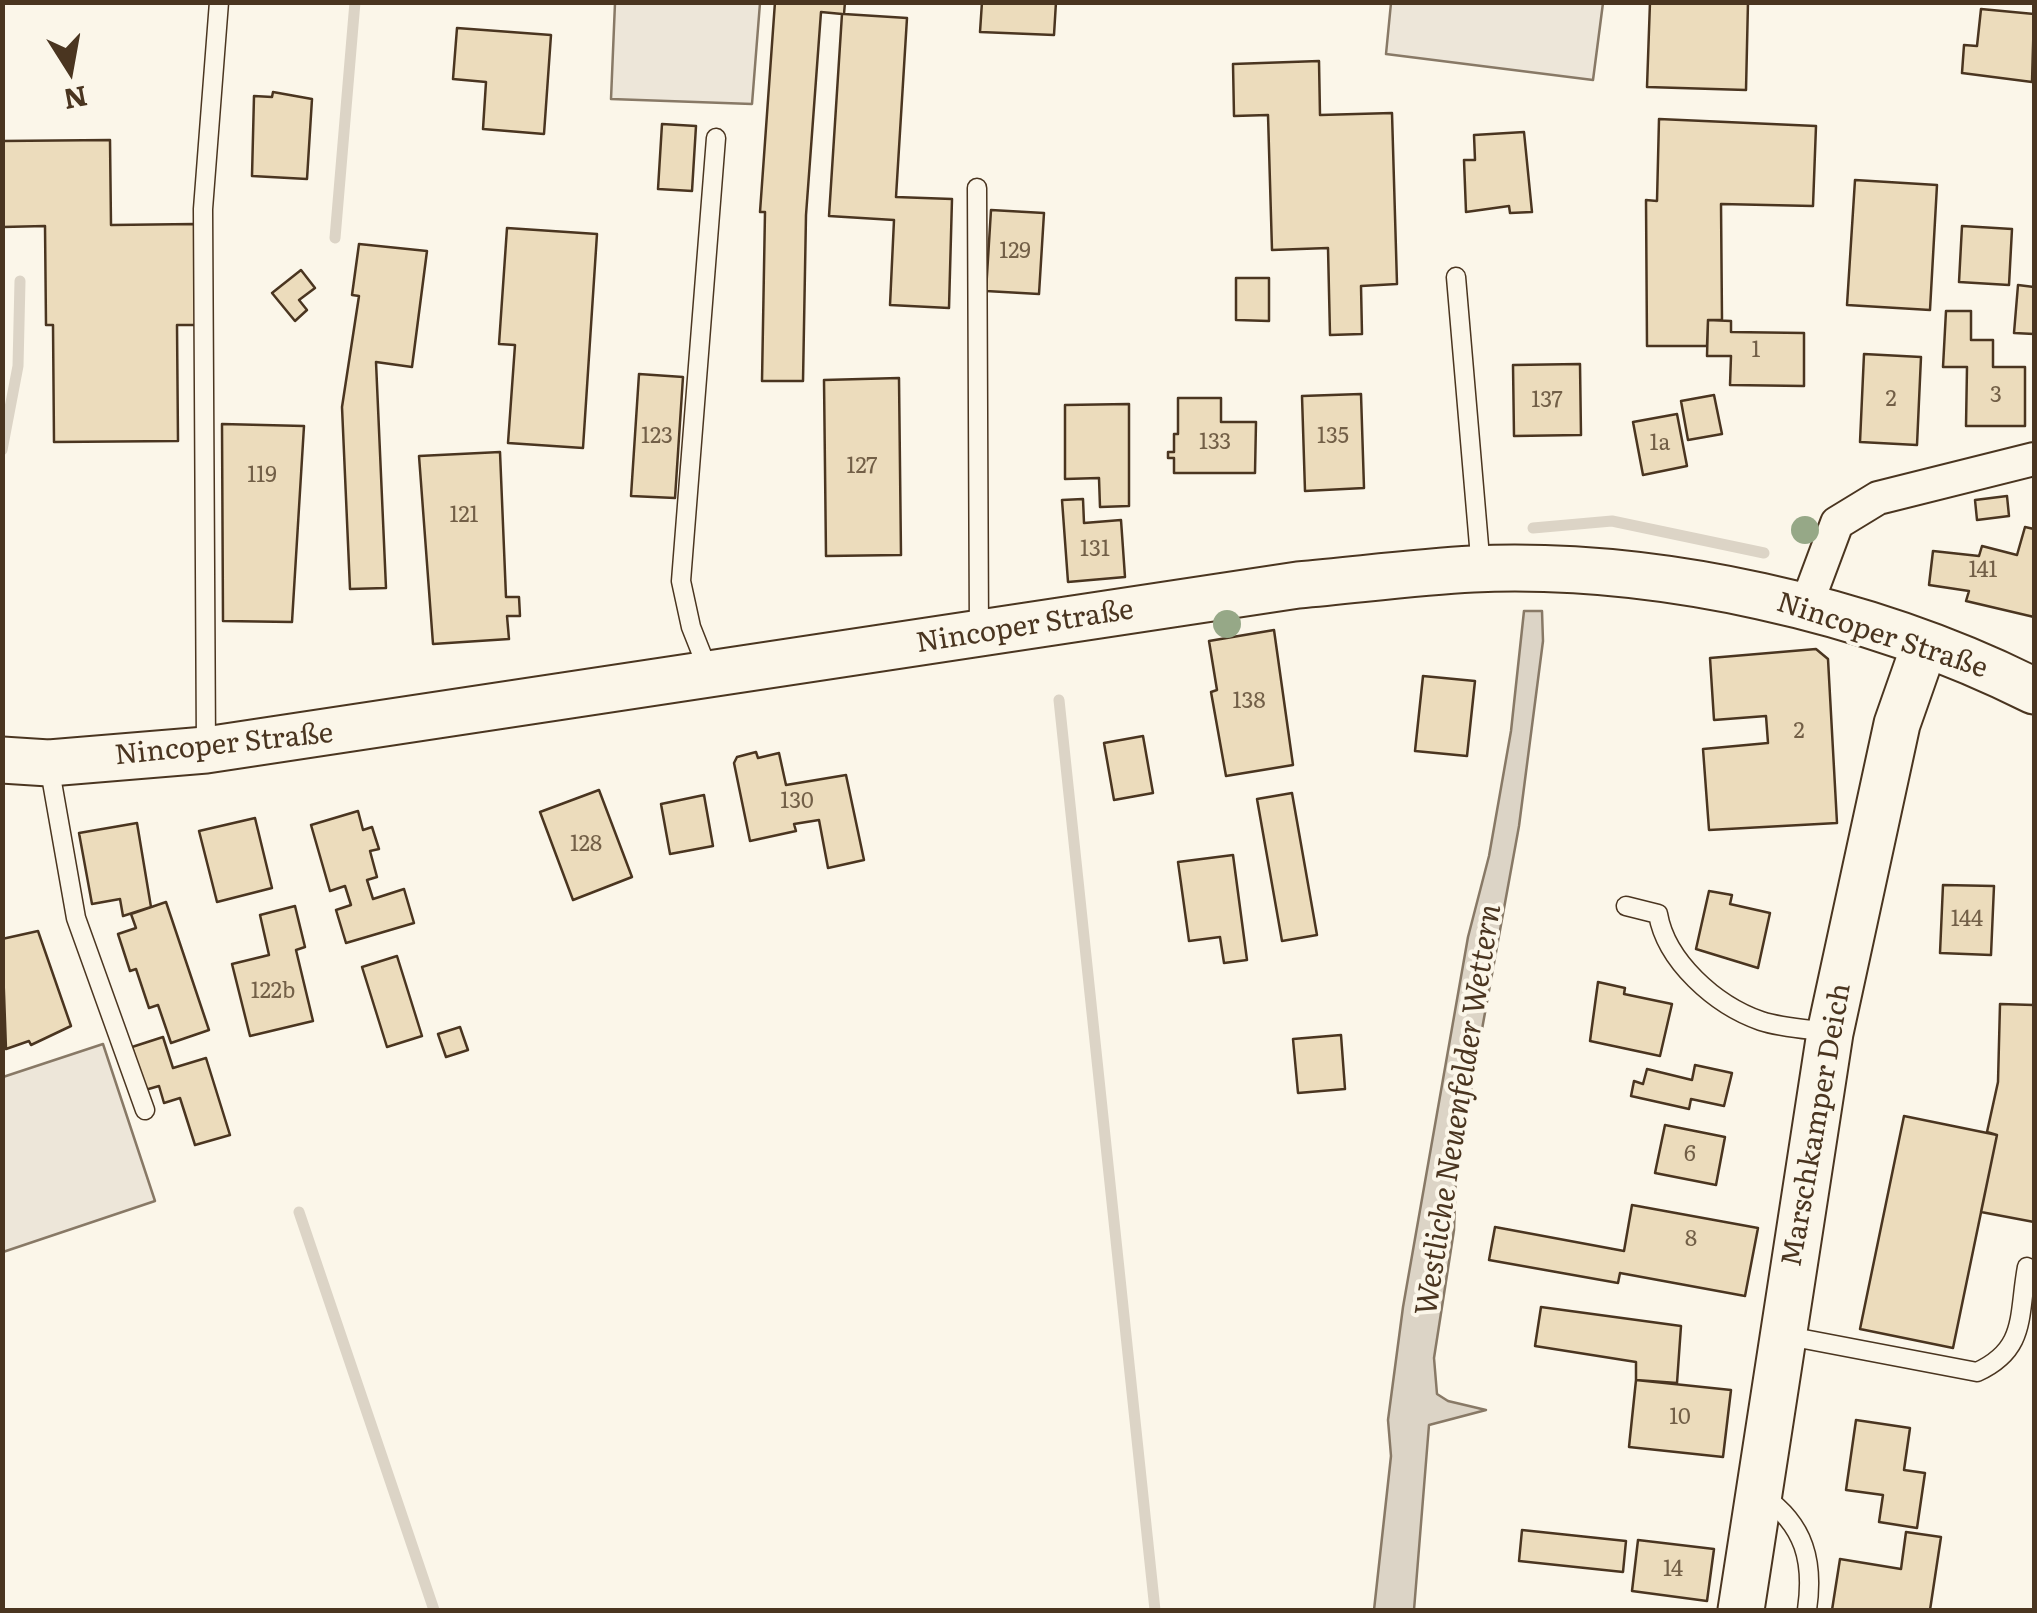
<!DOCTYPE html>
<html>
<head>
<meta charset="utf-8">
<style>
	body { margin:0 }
	#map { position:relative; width:2037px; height:1613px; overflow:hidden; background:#fbf6e9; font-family:Literata,serif }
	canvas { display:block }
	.frame { position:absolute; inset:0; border:5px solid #4a3520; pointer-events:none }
	.north { position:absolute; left:20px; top:20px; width:100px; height:100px; -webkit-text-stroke:8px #fbf6e9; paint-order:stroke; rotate:169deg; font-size:28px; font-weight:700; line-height:40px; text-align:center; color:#4a3520 }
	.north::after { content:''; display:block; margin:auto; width:35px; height:45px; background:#4a3520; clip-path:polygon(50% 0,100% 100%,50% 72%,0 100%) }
</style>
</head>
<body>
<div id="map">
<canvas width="2037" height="1613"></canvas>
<div class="frame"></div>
<div class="north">N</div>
</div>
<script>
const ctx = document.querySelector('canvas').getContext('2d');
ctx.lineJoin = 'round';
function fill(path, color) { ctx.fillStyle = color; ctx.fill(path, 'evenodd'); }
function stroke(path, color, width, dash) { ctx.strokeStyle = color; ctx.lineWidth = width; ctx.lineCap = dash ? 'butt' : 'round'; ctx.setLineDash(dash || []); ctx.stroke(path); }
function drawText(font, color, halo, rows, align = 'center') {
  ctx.font = font + ' Literata,serif'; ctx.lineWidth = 8; ctx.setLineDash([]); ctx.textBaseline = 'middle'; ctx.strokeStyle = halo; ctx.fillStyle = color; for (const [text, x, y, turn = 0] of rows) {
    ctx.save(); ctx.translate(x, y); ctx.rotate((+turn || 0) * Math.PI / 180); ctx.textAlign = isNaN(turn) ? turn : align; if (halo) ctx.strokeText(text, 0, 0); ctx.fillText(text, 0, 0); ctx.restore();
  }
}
const green = new Path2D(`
	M615,3H760L752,104L611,99Z
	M1391,3H1603L1593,80L1386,54Z
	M103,1044L155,1201L3,1252V1077Z`);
fill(green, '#ede6d9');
stroke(green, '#887966', 2.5);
const water = new Path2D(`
	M1524,611H1542L1543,641L1519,826L1456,1172L1454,1230L1434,1358L1437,1394L1448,1401L1486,1410L1429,1425L1414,1610H1374L1391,1456L1388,1420L1403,1307L1468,937L1489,856L1511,731Z`);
fill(water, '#dcd4c6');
stroke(water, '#887966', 2.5);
stroke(new Path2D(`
	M335,238L355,2
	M2,450L18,366L20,281
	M1533,528L1612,521L1764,553
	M1059,700L1155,1610
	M299,1212L434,1610`), '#dcd4c6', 11);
const building = new Path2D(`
	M775,2H845L844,14L907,18L896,197L952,199L949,308L890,305L894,220L829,216L842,14L821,12L806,215L803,381H762L765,212H760Z
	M982,2H1056L1054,35L980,32Z
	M1650,2H1748L1746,90L1647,87Z
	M1981,9L2034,14L2032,82L1962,73L1964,45L1977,46Z
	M457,28L551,35L544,134L483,129L486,82L453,79Z
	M1319,61L1320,115L1392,113L1397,284L1361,286L1362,334L1330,335L1328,248L1272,250L1268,115L1234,116L1233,64Z
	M273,92L312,99L307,179L252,176L254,96L272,97Z
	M1659,119L1816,126L1813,206L1721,204L1722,320H1708L1707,346H1647L1646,200L1657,201Z
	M662,124L696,126L692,191L658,189Z
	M1524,132L1532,212L1510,213L1509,206L1466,212L1464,160H1475L1474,135Z
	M110,140L111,225L195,224L196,325H177L178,441L54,442L53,325H46L45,226L3,227L2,141Z
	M1855,180L1937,185L1930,310L1847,305Z
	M991,210L1044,213L1039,294L986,291Z
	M1962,226L2012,229L2009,285L1959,282Z
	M507,228L597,234L583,448L508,443L515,345L499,344Z
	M359,244L427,251L412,367L376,362L386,588L350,589L342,407L359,296L352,295Z
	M301,270L315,288L299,300L307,310L295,321L272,293Z
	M1236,278H1269V321L1236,320Z
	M2018,285L2034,287V334L2014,333Z
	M1946,311H1971V340H1993V367H2025V426H1966L1967,367H1943Z
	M1708,320L1731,321V332L1804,333V386L1730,385L1731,356H1707Z
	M1864,354L1921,357L1917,445L1860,442Z
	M1580,364L1581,435L1514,436L1513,365Z
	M639,374L683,377L675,498L631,496Z
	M899,378L901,555L826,556L824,380Z
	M1361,394L1364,488L1305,491L1302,396Z
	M1714,395L1722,434L1688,440L1681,401Z
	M1178,398H1221V422H1256L1255,473H1174V458H1168V452H1174V434H1178Z
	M1129,404V506L1100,507L1099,478L1065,479V405Z
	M1677,414L1687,466L1643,475L1633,422Z
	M222,424L304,426L292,622L223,621Z
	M500,452L506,597H519L520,616H507L509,639L433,644L419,456Z
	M2007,496L2009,516L1977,520L1975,500Z
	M1083,499L1084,523L1121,520L1125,577L1068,582L1062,500Z
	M2025,527L2034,529V617L1966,601L1969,591L1929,585L1933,551L1979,556L1982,546L2017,555Z
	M1274,630L1293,765L1226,776L1211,692L1217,690L1209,641Z
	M1816,649L1828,659L1837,823L1709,830L1703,749L1768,743L1766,716L1714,720L1710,658Z
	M1423,676L1475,681L1467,756L1415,751Z
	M1143,736L1153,793L1114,800L1104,743Z
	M756,752L758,758L779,753L786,785L846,775L864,860L828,868L819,820L794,824L796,831L750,841L734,763L737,757Z
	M599,790L632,877L573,900L540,812Z
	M1292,793L1317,935L1282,941L1257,799Z
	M704,795L713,846L670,854L661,804Z
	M358,811L363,830L372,827L379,849L370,851L377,877L367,880L373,899L404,889L414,923L346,943L336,910L351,905L345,886L330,891L311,825Z
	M255,818L272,888L217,902L199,831Z
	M137,823L151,907L123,916L120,899L92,904L79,833Z
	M1233,855L1247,960L1224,963L1220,937L1189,941L1178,862Z
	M1943,885L1994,886L1991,955L1940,953Z
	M1709,891L1732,895L1730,904L1770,913L1758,968L1696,949Z
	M166,902L209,1030L171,1043L158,1005L149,1008L136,969L130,971L118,934L136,928L131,914Z
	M295,906L305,947L296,950L313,1021L250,1036L232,964L269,955L260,915Z
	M38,931L71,1026L31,1045L29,1041L6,1049L2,939Z
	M397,956L422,1036L387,1047L362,967Z
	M1598,982L1625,988L1624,994L1672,1004L1660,1056L1590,1041Z
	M2000,1004L2034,1005V1222L1981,1212L1997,1135L1987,1132L1998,1082Z
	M460,1027L468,1050L446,1057L438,1034Z
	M1341,1035L1345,1089L1298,1093L1293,1039Z
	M163,1037L173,1068L206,1058L230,1135L195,1145L180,1098L164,1103L159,1086L145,1090L132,1047Z
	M1695,1065L1732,1073L1724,1106L1691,1099L1689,1109L1631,1096L1634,1081L1643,1084L1647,1069L1692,1080Z
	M1904,1116L1997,1135L1953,1348L1860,1329Z
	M1665,1125L1725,1137L1716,1185L1655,1173Z
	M1632,1205L1758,1228L1745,1296L1620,1273L1618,1283L1489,1260L1495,1227L1624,1251Z
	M1541,1307L1681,1326L1677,1383L1636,1380V1362L1535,1346Z
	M1636,1380L1731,1390L1723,1457L1629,1447Z
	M1856,1420L1910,1428L1904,1470L1925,1473L1917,1528L1879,1522L1883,1495L1846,1490Z
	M1522,1530L1626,1541L1623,1572L1519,1561Z
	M1906,1532L1941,1537L1930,1610H1832L1840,1559L1901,1569Z
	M1638,1540L1714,1549L1707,1601L1632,1591Z`);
fill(building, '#ecdcbc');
stroke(building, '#4a3520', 2.5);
const lane = new Path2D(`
	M977,188L979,634
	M1456,277L1481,569
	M710,675L691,627L681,581L716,138
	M206,749L203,209L219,2
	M49,765L76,918L145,1110
	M1626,906L1658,914C1666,961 1715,1005 1761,1021C1782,1028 1808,1029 1830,1032
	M1783,1335L1977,1372C2027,1349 2018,1316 2027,1267
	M1763,1496C1805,1525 1814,1562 1807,1610`);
const street = new Path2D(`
	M1806,606L1837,523L1878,498L2034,459`);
const secondary = new Path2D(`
	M2,760L49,763L206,750L1298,585C1356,580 1415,572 1473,569C1656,561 1871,609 2034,691
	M1741,1610L1830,1033L1897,724L1924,647`);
stroke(lane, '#4a3520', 21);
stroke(street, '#4a3520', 36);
stroke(secondary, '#4a3520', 49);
stroke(lane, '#fbf6e9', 18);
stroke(street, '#fbf6e9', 32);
stroke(secondary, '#fbf6e9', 45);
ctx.fillStyle = '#96a887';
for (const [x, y] of [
	[1805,530],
	[1227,624]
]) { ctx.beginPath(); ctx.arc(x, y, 14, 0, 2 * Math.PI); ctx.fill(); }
drawText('22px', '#725f47', null, [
	["129",1015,252],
	["1",1756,351],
	["3",1996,396],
	["2",1891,400],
	["137",1547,401],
	["123",657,437],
	["135",1333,437],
	["133",1215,443],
	["1a",1660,444],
	["127",862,467],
	["119",262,476],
	["121",464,516],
	["131",1095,550],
	["141",1983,571],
	["138",1249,702],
	["2",1799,732],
	["130",797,802],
	["128",586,845],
	["144",1967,920],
	["122b",273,992],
	["6",1690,1155],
	["8",1691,1240],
	["10",1680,1418],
	["14",1673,1570]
]);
drawText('28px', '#4a3520', '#fbf6e9', [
	["Nincoper Straße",1025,627,-9],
	["Nincoper Straße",1882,636,18],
	["Nincoper Straße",224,745,-6],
	["Marschkamper Deich",1817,1125,-80]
]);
drawText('italic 30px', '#4a3520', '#fbf6e9', [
	["Westliche Neuenfelder Wettern",1459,1110,-81]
]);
</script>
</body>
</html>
